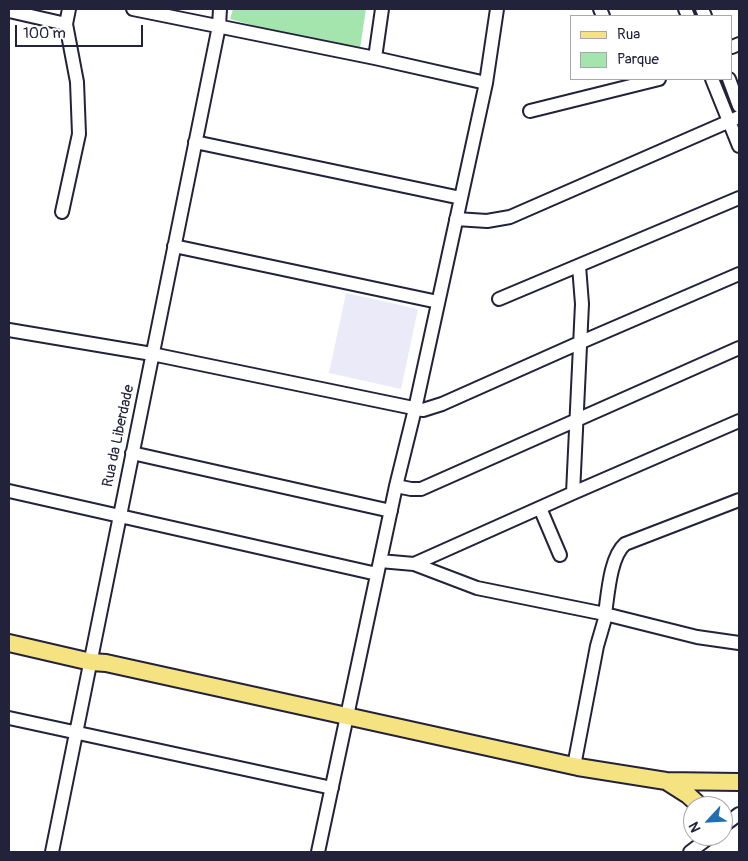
<!DOCTYPE html>
<html>
<head>
<meta charset="utf-8">
<style>
	body { margin:0 }
	#map { position:relative; width:748px; height:861px; overflow:hidden; background:#fff; font-family:Pangolin,sans-serif }
	canvas { display:block }
	.frame { position:absolute; inset:0; border:10px solid #22223b; pointer-events:none }
	.legend { position:absolute; left:570px; top:15px; width:162px; height:65px; box-sizing:border-box; background:#fff; border:1px solid #a7a7b1; margin:0; padding:6px 9px; list-style:none; font-size:15px; color:#22223b }
	.legend li { display:flex; align-items:center; gap:10px; height:25px }
	.legend b { width:25px; border:1px solid #a7a7b1 }
	.north { position:absolute; left:683px; top:796px; width:50px; height:50px; box-sizing:border-box; background:#fff; border:1px solid #a7a7b1; border-radius:50%; rotate:245deg; font-size:14px; font-weight:700; line-height:20px; text-align:center; color:#22223b }
	.north::after { content:''; display:block; margin:auto; width:18px; height:22px; background:#1f6fb2; clip-path:polygon(50% 0,100% 100%,50% 72%,0 100%) }
	.scale { position:absolute; left:15px; top:25px; width:128px; height:22px; box-sizing:border-box; border:2px solid #22223b; border-top:0; padding-left:6px; font-size:15px; line-height:18px; white-space:nowrap; color:#22223b; -webkit-text-stroke:4px #fff; paint-order:stroke }
</style>
</head>
<body>
<div id="map">
<canvas width="748" height="861"></canvas>
<div class="frame"></div>
<ul class="legend">
<li><b style="height:6px;background:#f5e382"></b>Rua</li>
<li><b style="height:14px;background:#a4e5ae"></b>Parque</li>
</ul>
<div class="north">N</div>
<div class="scale">100 m</div>
</div>
<script>
const ctx = document.querySelector('canvas').getContext('2d');
ctx.lineJoin = 'round';
function fill(path, color) { ctx.fillStyle = color; ctx.fill(path, 'evenodd'); }
function stroke(path, color, width, dash) { ctx.strokeStyle = color; ctx.lineWidth = width; ctx.lineCap = dash ? 'butt' : 'round'; ctx.setLineDash(dash || []); ctx.stroke(path); }
function drawText(font, color, halo, rows, align = 'center') {
  ctx.font = font + ' Pangolin,sans-serif'; ctx.lineWidth = 5; ctx.setLineDash([]); ctx.textBaseline = 'middle'; ctx.strokeStyle = halo; ctx.fillStyle = color; for (const [text, x, y, turn = 0] of rows) {
    ctx.save(); ctx.translate(x, y); ctx.rotate((+turn || 0) * Math.PI / 180); ctx.textAlign = isNaN(turn) ? turn : align; if (halo) ctx.strokeText(text, 0, 0); ctx.fillText(text, 0, 0); ctx.restore();
  }
}
fill(new Path2D(`
	M346,293L418,309L401,389L329,373Z`), '#ebeaf9');
fill(new Path2D(`
	M233,9H366L359,55L230,19Z`), '#a4e5ae');
const minor = new Path2D(`
	M133,9L375,58L486,83
	M600,9L603,16
	M685,9L688,16
	M702,9L705,16
	M9,11L66,24
	M732,47L739,44
	M375,58L382,9
	M712,79L739,146
	M729,79L739,106
	M530,111L659,79
	M195,142L461,198
	M62,212L79,134L77,82L66,24L69,9
	M456,219L487,221L510,217L739,117
	M174,246L438,302
	M499,299L739,198
	M9,330L152,354L423,410L442,404L579,343L739,274
	M132,453L391,511
	M396,486L411,489H421L739,348
	M9,491L377,574
	M573,493L582,304L579,266
	M540,508L560,555
	M380,561L414,564L573,493L739,421
	M414,564L477,588L605,614L697,637L739,643
	M605,614C608,594 610,557 625,544L739,500
	M9,718L332,788
	M574,766L597,646L606,615
	M723,826L739,814
	M52,852L219,26L220,9
	M318,852L396,486L415,409L461,198L486,83L497,9
	M690,852L711,836`);
const major = new Path2D(`
	M9,643L91,662L106,663L578,767L666,781L739,782
	M666,781L688,795L700,806`);
stroke(minor, '#22223b', 16);
stroke(major, '#22223b', 20);
stroke(minor, '#fff', 12);
stroke(major, '#f5e382', 16);
drawText('15px', '#22223b', '#fff', [
	["Rua da Liberdade",119,436,-78]
]);
</script>
</body>
</html>
